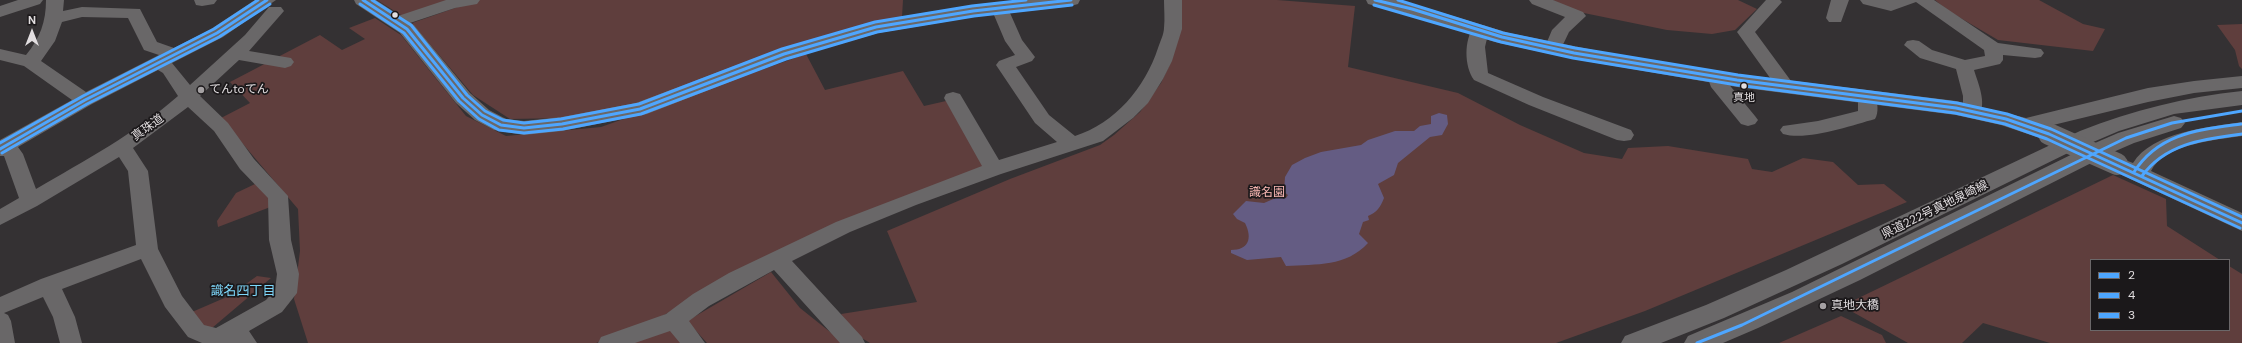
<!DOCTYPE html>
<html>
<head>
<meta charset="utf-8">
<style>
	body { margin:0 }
	#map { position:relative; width:2242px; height:343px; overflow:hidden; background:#343133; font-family:"DM Sans",sans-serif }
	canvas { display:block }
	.legend { position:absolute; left:2090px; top:259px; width:140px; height:72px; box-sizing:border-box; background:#1b181a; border:1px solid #6b6769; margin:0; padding:5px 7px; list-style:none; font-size:12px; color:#e2dee0 }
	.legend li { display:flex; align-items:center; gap:8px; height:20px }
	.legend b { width:20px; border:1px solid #6b6769 }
	.north { position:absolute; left:12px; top:12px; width:40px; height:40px; -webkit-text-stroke:3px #1b181a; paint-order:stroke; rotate:0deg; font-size:11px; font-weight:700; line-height:16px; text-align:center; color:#e2dee0 }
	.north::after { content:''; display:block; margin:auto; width:14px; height:18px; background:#e2dee0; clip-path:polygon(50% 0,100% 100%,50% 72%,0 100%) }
</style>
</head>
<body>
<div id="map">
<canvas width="2242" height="343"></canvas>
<ul class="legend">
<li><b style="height:5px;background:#4ea6ff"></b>2</li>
<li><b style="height:5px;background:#4ea6ff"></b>4</li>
<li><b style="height:5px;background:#4ea6ff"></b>3</li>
</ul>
<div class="north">N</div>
</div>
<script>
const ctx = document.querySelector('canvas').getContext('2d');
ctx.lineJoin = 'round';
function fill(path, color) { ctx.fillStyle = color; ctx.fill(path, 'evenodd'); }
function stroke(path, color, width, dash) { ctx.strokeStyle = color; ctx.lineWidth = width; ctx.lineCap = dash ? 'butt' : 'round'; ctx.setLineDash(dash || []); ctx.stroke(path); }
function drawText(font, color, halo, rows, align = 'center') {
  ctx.font = font + ' "DM Sans","Noto Sans JP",sans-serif'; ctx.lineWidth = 3.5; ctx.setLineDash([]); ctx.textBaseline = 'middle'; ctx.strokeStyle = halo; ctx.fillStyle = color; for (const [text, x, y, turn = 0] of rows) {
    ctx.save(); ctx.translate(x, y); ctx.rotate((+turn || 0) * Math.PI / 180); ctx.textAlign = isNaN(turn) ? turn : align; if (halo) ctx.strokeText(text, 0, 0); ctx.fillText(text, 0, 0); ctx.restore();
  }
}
fill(new Path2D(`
	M377,0H452L404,17Z
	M478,0H903L902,17L805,42L632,107L567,118L510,119L473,95L412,23Z
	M1180,0H1277L1355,6L1348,67L1458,93L1520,125L1584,153L1622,159L1628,148L1668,146L1748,159L1752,169L1772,172L1803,158L1833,162L1858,185L1884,184L1907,202L1645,311L1556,343H870L855,334L841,314L917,302L887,231L1010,179L1100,145L1114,135L1140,112L1161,83L1169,66Z
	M1552,0H1738L1757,9L1735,30L1712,34L1667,30L1579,12Z
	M1935,0H2039L2083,24L2105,29L2093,51L1998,40L1947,10Z
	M375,18L401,35L466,116L506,136L601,127L806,54L825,90L903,71L924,106L946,101L985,166L776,253L637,330L596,343H308L294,299L300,251L298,209L221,118L250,103L230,82L320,35L342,50L365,39L349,28Z
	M2242,24V69L2239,66L2235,50L2217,25Z
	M2113,175L2166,199L2167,226L2220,260H2091V330H2229V266L2242,274V343H2050L1983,323L1962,343H1908L1842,306Z
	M255,184L274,198L273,206L218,227L217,221L236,193Z
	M771,272L800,308L844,343H707L687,321Z
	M257,276L271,278L212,328L201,326L192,312L229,296Z
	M1841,316L1882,335L1886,343H1779Z
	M672,326L686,343H622Z`), '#5f3e3d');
fill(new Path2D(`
	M1439,113L1447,115L1448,124L1442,135L1430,137L1398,163L1394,175L1378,184L1384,198C1380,208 1377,212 1368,216L1369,220L1363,222L1359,234L1368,243C1346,267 1317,264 1286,266L1281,257L1247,260L1231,253V250C1248,250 1253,239 1245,223L1237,219L1233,214L1246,201L1264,203L1278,197L1286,198L1288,195L1284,192L1285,177L1292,165L1305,158L1321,152L1361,145L1368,140L1395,131H1414L1420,126L1431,124V116Z`), '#645c83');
fill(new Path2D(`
	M18,0H43L40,4L0,17V6Z
	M46,0H64L63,11L82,7L140,9L157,42L174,48L211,29L255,0H276L223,37L172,63L190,85L245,35L269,7H281L284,11L249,51L291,58L294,62L291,66L285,68L239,60L200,96L228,123L254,159L288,196L291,240L299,274L297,293L282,312L249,331L257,343H202L188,337L165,307L141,259L62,289L75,317L82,343H60L53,317L43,297L4,313L8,315L11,321L15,343H0V297L41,279L136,245L128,171L119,157L37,206L0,225V209L19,198L4,156H0V140L72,100L24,66L0,60V49L26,55C40,38 46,22 46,0ZM82,17L128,18L144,50L159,55L86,92L41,61L55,41L62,22ZM158,70L163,73L178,96C136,133 84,161 36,189L23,154L18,147L92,104ZM188,107L214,131L240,169L268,198L269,240L277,274L275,290L266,300L216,328L204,325L182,296L158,249L148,171L133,148Z
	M194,0H217L214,4L202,6L196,5Z
	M446,0H480L477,4L455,8L398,27L392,26L389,22L392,18Z
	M1164,0H1182V29L1172,61L1163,79L1148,103L1133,118L1103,141L1001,174L916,205L850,232L792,261L862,337L865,343H840L774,270L709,306L689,321L705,343H680L670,331L635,343H598L601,337L666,314L693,294L729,273L836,222L982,166L944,98L946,94L953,92L960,94L999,160L1057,142L1035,123L996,65L999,61L1015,55L1005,41L991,8L994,4H1006L1022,40L1035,57L1032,61L1016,67L1049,115L1075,136C1115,123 1145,88 1158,48C1160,42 1164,34 1164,28C1165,19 1164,9 1164,0Z
	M1529,0H1553L1583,12L1586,16L1569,32L1559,53L1553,54L1547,53L1544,49L1552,30L1565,17L1532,4Z
	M1766,0H1780L1782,2L1755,32L1794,85L1792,89L1785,91L1778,89L1737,32Z
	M1831,0H1849L1841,22H1829L1826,18Z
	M1860,0H1934L1998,43L2041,49L2044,53L2041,57L2035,58L2003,55V60L2000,64L1974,70C1978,83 1987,103 1979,115L1972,117L1965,115L1963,111V96L1956,69L1920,58L1904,45L1907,41L1913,40L1919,41L1932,50L1965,60L1985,56L1984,50L1916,2L1891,11L1863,4Z
	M1480,25L1486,26L1489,30L1485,47L1488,73L1543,97L1631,130L1634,135L1631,140L1624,141L1617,140L1529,105L1474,80C1464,66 1464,40 1474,26Z
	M1716,70L1722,72L1727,82L1755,116L1758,120L1755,124L1748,126L1741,124L1711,87L1707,76L1710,72Z
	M1867,92L1874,94C1878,101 1879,113 1875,119C1850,126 1807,141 1783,134L1780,130L1783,126L1818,121L1858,111V98L1860,94Z`), '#696768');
fill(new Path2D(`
	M354,0H376L414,25L470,93L489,110L506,119L524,121L562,117L636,103L777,50L876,21L973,5L1021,0H1080L1078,4L1071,6L973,17L878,33L791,58L647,114L562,131L524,135L494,130L475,120L456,103L400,33L356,4Z
	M1366,0H1400L1509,33L1628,57L1737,74L1956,101L2026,118L2148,88L2194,81L2242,76V88L2194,93L2148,102L2049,126L2057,129L2060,134L2057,139L2049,141L2001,125L1956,115L1737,87L1574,59L1495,42L1405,13L1368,4Z
	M2242,91V105L2174,114L2119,131L2072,151L1842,264L1724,318L1661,343H1621L1625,336L1706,305L1786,270L2080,131C2133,110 2186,97 2242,91Z
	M2174,116L2181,118L2185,123L2181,128L2134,143L2111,153L1860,280L1758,328L1723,343H1684L1688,336L1792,292L2095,143L2118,133Z
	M2242,122V136C2215,140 2164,144 2151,171L2242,213V231L2109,169L2106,164L2109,159L2117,157L2133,163C2152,132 2209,127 2242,122Z`), '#6a6869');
stroke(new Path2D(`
	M2049,134L2117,164`), '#6a6869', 22);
stroke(new Path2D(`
	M363,0L407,29L463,98L482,115L501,125L524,128L562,124L640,109L784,54L876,27L973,11L1071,0
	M1375,0L1412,9L1502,37L1574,53L1737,80L1956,108L2006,119L2049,134L2242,223
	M0,149L85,100L217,33L267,0
	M1697,343L1742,325L2126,138L2172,123L2242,111`), '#4ea6ff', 3);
stroke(new Path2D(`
	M360,4L404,33L459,101L479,119L499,130L524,133L563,129L641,114L786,59L877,32L974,16L1072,5
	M1374,5L1501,42L1573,58L1737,85L1955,113L2005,124L2047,139L2240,228
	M2,153L87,104L219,37L270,4
	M2142,176C2166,143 2204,139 2242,134`), '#4ea6ff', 3);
stroke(new Path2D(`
	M372,0L411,25L467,95L485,111L503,120L524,123L561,119L639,104L782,49L875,22L972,6L1026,0
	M1398,0L1503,33L1575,48L1738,75L1957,103L2007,114L2051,129L2242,217
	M0,143L83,96L214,29L258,0
	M2134,172C2159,133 2198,130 2241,124`), '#4ea6ff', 3);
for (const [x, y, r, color] of [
	[395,15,3.5,"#e2dee0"],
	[1744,86,3.5,"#e2dee0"],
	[201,90,4,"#a5a1a3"],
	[1823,306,4,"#a5a1a3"]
]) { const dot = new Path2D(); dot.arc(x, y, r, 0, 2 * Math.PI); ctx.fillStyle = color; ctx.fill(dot); stroke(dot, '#1b181a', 1.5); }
drawText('11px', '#e2dee0', '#1b181a', [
	["真地",1744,98]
]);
drawText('12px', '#e2dee0', '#1b181a', [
	["てんtoてん",209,90],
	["真地大橋",1831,306]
], 'left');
drawText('12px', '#e2dee0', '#1b181a', [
	["真珠道",148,128,-36],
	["県道222号真地泉崎線",1935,210,-26]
]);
drawText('12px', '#fcb9b5', '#1b181a', [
	["識名園",1267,193]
]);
drawText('13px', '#7ed8fc', '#1b181a', [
	["識名四丁目",243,292]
]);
</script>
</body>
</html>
